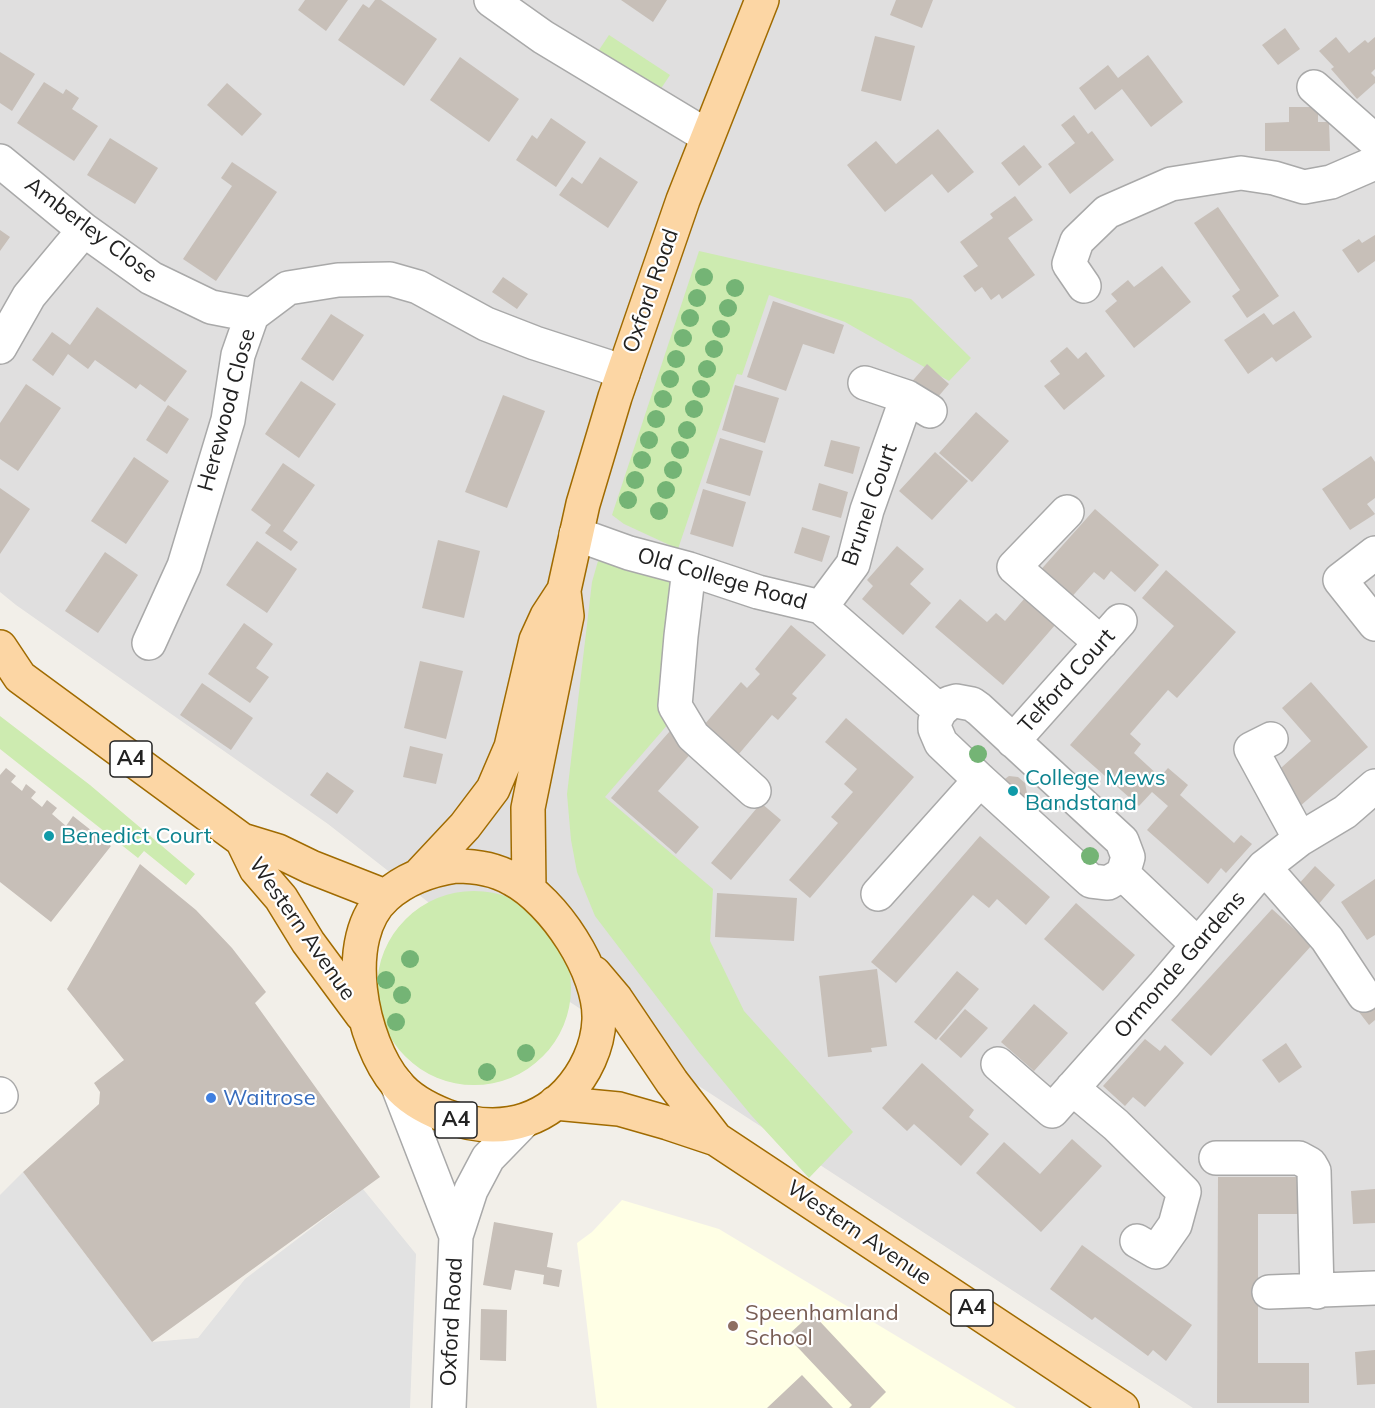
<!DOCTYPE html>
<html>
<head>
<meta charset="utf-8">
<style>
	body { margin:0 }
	canvas { display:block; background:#f2efe9 }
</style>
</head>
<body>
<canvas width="1375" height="1408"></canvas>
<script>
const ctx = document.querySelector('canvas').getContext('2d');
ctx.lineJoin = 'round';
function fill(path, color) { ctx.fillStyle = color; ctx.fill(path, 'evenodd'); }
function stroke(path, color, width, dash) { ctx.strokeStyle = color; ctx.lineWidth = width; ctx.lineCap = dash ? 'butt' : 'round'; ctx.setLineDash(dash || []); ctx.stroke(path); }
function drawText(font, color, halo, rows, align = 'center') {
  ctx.font = font + ' Mulish,sans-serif'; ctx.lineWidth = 4.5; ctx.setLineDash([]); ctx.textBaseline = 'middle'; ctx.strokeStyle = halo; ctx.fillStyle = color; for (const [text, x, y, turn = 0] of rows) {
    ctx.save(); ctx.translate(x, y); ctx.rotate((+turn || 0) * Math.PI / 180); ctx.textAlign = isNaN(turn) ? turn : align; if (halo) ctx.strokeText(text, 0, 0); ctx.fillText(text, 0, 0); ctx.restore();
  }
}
fill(new Path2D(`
	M0,0H1375V1408H1193L487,948L328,824L16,605L0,592Z`), '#e0dfdf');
fill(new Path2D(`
	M622,1200L719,1229L1016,1408H597L577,1243L592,1232Z`), '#ffffe5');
fill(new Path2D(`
	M609,35L670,75L660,90L599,50Z
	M699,251L911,299L971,358L949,381L845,322L769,295L742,375L737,374L678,549L624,524L612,515Z
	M598,561L625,569L682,572L669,723L605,797L713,889L710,941L744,1011L853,1132L809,1178L751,1115L698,1051L595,916L577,872L571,840L567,794L592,582Z
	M0,716L90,785L195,874L186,885L144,851L138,858L0,749Z
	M377 988a97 97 0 1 1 194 0a97 97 0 1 1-194 0Z`), '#cdebb0');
fill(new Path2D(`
	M23,1172L152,1342L198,1338L245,1279L363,1189L416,1254L410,1408H0V1195Z`), '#e2e2e2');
fill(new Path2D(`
	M305,0H348L326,31L298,10Z
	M375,0H381L437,39L404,86L338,40L363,4L369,8Z
	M621,0H667L653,22Z
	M896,0H933L922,28L890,15Z
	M1285,28L1300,49L1278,65L1262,45Z
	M875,36L915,46L901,101L861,91Z
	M1336,37L1349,53L1365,40L1368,43L1375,37V69L1371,73L1375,77V83L1357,99L1331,69L1334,67L1319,51Z
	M0,52L35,74L12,111L0,103Z
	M1148,55L1183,102L1151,127L1122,89L1095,110L1079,88L1108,65L1118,78Z
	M460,57L519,99L489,142L430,100Z
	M44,82L63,94L66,89L79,98L72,109L98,126L74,161L17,123Z
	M227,83L262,114L242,136L207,105Z
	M1289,107H1318V122H1329L1330,151H1265V123L1289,122Z
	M1074,115L1088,134L1092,131L1114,160L1070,194L1048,164L1075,143L1061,125Z
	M551,118L586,142L556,187L516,160L532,135L537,139Z
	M938,129L974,172L948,193L932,174L885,212L847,165L876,141L896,164Z
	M110,138L158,168L135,204L87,175Z
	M1024,145L1042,167L1019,186L1001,163Z
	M600,157L638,182L608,228L559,195L572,177L582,184Z
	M232,162L277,192L216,281L183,259L232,186L221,178Z
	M1015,196L1033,220L1008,238L1035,275L1002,299L999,294L991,300L982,287L975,292L963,276L978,266L960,242L993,218L990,214Z
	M1218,207L1279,296L1247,318L1232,296L1240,290L1194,223Z
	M0,230L10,237L0,251Z
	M1375,235V261L1358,273L1342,250L1359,239L1362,243Z
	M1162,266L1191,302L1134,348L1105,311L1117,301L1111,294L1128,280L1134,287Z
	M503,277L528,294L517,309L492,292Z
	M773,301L844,325L834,354L803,344L786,391L747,377Z
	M97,307L187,371L165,402L140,384L136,389L95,360L88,369L68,354L53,376L32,360L52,332L70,345Z
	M1294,311L1312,337L1276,362L1272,357L1248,374L1224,340L1264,313L1273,325Z
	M331,314L364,335L333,381L301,359Z
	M1067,347L1078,359L1086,352L1105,376L1064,410L1044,386L1060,374L1050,361Z
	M927,364L949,384L931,405L909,385Z
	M301,381L336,404L299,458L265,434Z
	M26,384L61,408L18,471L0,459V423Z
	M735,385L779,398L765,443L722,430Z
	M503,395L545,411L507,508L465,492Z
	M168,405L189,419L167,454L146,440Z
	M976,412L1009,441L972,482L939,453Z
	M720,438L763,451L750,496L706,483Z
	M831,440L860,447L853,474L824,466Z
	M935,452L968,481L932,520L899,491Z
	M1371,456L1375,462V498L1367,504L1375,514L1350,530L1322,489Z
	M134,457L169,481L126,544L91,521Z
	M283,463L315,485L283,531L298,542L291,551L265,533L271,525L251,510Z
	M819,483L848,492L841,518L812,510Z
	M0,488L30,509L0,554Z
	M703,489L746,502L733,547L690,534Z
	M1095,509L1159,565L1135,592L1111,571L1104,580L1094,572L1068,601L1037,574Z
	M802,527L830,536L822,562L794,553Z
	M438,540L480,551L464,618L422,608Z
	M257,541L297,569L267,613L226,585Z
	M897,546L924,569L910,584L931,603L903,635L862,599L873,586L867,580Z
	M105,552L138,575L98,633L65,611Z
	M1166,570L1236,632L1177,698L1168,690L1130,734L1141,744L1134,753L1160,777L1168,768L1188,785L1180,795L1234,843L1241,835L1252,844L1226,873L1221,868L1208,884L1147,830L1168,806L1152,792L1139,806L1070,745L1174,626L1142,598Z
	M1031,591L1062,617L1003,685L935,627L960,599L987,622L996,613L1005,621Z
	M244,623L273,644L256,668L269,677L250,703L208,674Z
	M791,625L826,655L792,694L797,698L778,720L772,715L738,755L704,725L741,682L747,688L760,674L755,669Z
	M420,661L463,671L446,739L404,728Z
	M1311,682L1368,747L1299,807L1272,776L1311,741L1282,708Z
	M202,683L253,718L231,750L180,715Z
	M846,718L914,777L810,898L789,880L838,823L831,817L853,792L844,784L857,769L825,742Z
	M670,731L693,751L658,791L699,827L676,854L611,798Z
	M410,746L443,754L436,784L403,777Z
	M6,768L16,776L11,782L22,791L26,784L36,792L31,798L42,807L47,800L57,808L52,814L66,826L73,816L111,846L51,922L0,882V775Z
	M327,772L354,791L337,814L310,795Z
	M1009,776L1018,777L1025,783L1027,793L1022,801L1002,781Z
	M761,803L781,820L731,880L711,863Z
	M980,836L1050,897L1026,925L997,899L989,908L973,895L896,983L871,962Z
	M140,864L196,910L232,948L266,992L255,1003L380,1177L152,1342L23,1172L99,1104L100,1092L94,1083L124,1060L67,989Z
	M1315,866L1335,885L1317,906L1296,887Z
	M1375,879V935L1367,940L1341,902Z
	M717,893L797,898L794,941L715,937Z
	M1076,903L1135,955L1103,991L1044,939Z
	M1272,909L1312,945L1211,1056L1171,1020Z
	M877,969L887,1046L871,1048L872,1052L828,1057L819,976Z
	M957,971L979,989L936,1040L914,1022Z
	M1375,990V1020L1369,1025L1352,1003Z
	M1034,1004L1068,1033L1034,1071L1001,1042Z
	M965,1009L988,1028L961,1058L939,1039Z
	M1145,1039L1160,1051L1165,1045L1184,1063L1145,1107L1133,1097L1125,1106L1103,1086Z
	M1286,1043L1302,1067L1279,1083L1262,1060Z
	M922,1063L974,1110L969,1117L989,1134L961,1166L914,1124L907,1131L882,1108Z
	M1072,1139L1102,1166L1041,1232L976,1173L1004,1142L1040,1174Z
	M1218,1177H1303V1214H1258V1363H1309V1403H1217Z
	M1375,1189V1223L1353,1224L1351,1191Z
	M494,1222L553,1233L547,1267L562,1270L559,1287L543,1284L544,1275L515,1270L511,1290L483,1285Z
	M1082,1245L1192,1325L1166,1361L1153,1350L1148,1356L1095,1317L1092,1320L1050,1289Z
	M481,1309L507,1310L506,1361L480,1360Z
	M812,1313L886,1392L870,1408H849L852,1405L787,1336Z
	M1375,1350V1384L1357,1385L1355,1352Z
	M802,1375L833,1408H767Z`), '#c7bfb8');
const minor = new Path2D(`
	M491,0L543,37L707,136
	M1314,87L1375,141
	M0,161L84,230L151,278L211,307L252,315
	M1084,286L1069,264L1077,241L1107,212L1171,184L1241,173L1274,178L1304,187L1331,182L1375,163
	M0,347L29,296L84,230
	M865,383L907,397L930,411
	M1067,512L1014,567L1101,643
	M576,534L629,553L689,569L758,592L821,607L940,711
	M1375,553L1340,580L1375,624
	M689,569L681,636L675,706L693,736L754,791
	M821,607L853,564L867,510L907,397
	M149,643L184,566L228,420L238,355L252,315L288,288L338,280L390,279L418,287L486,324L535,343L606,366L623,374
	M956,701L972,704L979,709L1122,841L1128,857L1123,874L1108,883L1091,881L980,780L941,743L935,729V721L940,711L949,703Z
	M1271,739L1251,749L1300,839
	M1013,741L1120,621
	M1264,867L1327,939L1364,995
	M1123,874L1198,945
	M878,894L980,780
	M998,1064L1052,1111L1164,985L1264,867L1300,839L1345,812L1375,786
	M397,1084L456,1236
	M1072,1088L1116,1125L1184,1192L1175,1225L1156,1252L1137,1241
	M0,1094L1,1096
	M1216,1158H1299L1310,1164L1314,1171L1317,1292
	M1269,1292L1375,1288
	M449,1408L456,1236L471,1190L488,1158L524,1121`);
const major = new Path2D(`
	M0,647L20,677L242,840L278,851L311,867L385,896
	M242,840L256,869L281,898L308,942L362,1015
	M456,866C475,866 495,869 512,879C554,901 601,972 599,1020C598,1047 585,1074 567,1093C533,1128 489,1132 446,1116C428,1109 409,1099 397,1084C361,1042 339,937 386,896C406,878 430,870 456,866Z
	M421,873L465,826L493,789L511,747L536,640L547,616L564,590L583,504L615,397L683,200L762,0
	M529,889L528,808L567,616L564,592
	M594,973L616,999L672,1082L716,1139
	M555,1103L619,1109L668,1123L716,1139L1122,1408`);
stroke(minor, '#a9a9a9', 36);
stroke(major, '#a06b00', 36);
stroke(minor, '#fff', 33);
stroke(major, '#fcd6a4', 33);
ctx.fillStyle = '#74b475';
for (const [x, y] of [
	[704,277],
	[735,288],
	[697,298],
	[728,308],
	[690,318],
	[721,329],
	[683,338],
	[714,349],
	[676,359],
	[707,369],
	[670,379],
	[701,389],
	[663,399],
	[694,409],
	[656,419],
	[687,430],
	[649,440],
	[680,450],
	[642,460],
	[673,470],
	[635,480],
	[666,490],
	[628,500],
	[659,511],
	[978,754],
	[1090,856],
	[410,959],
	[386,980],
	[402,995],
	[396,1022],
	[526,1053],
	[487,1072]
]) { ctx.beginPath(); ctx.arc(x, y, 9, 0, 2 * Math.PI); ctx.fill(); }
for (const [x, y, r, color] of [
	[1013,791,6,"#0f9aa8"],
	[49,836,6,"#0f9aa8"],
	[211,1098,6,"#3f7fe0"],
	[733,1326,6,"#8d6e63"]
]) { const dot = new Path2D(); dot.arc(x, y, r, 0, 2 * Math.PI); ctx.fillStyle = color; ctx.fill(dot); stroke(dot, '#fff', 2); }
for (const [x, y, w] of [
	[131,759,42],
	[456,1120,42],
	[972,1308,42]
]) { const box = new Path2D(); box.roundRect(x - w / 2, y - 18, w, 36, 4.5); ctx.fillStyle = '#fff'; ctx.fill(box); stroke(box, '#222', 1.5); }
drawText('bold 21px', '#222', null, [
	["A4",131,759],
	["A4",456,1120],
	["A4",972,1308]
]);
drawText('22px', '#222', '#fff', [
	["Amberley Close",91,230,37],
	["Oxford Road",651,291,-71],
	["Herewood Close",227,410,-75],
	["Brunel Court",870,505,-71],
	["Old College Road",722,579,16],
	["Telford Court",1067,681,-48],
	["Western Avenue",302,929,55],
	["Ormonde Gardens",1180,965,-49],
	["Western Avenue",859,1233,34],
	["Oxford Road",452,1322,-87]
]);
drawText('22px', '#0d838f', '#fff', [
	["College Mews",1025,778],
	["Bandstand",1025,803],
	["Benedict Court",61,836]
], 'left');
drawText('22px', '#366cbe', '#fff', [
	["Waitrose",223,1098]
], 'left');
drawText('22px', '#785e54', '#fff', [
	["Speenhamland",745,1313],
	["School",745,1338]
], 'left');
</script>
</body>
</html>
